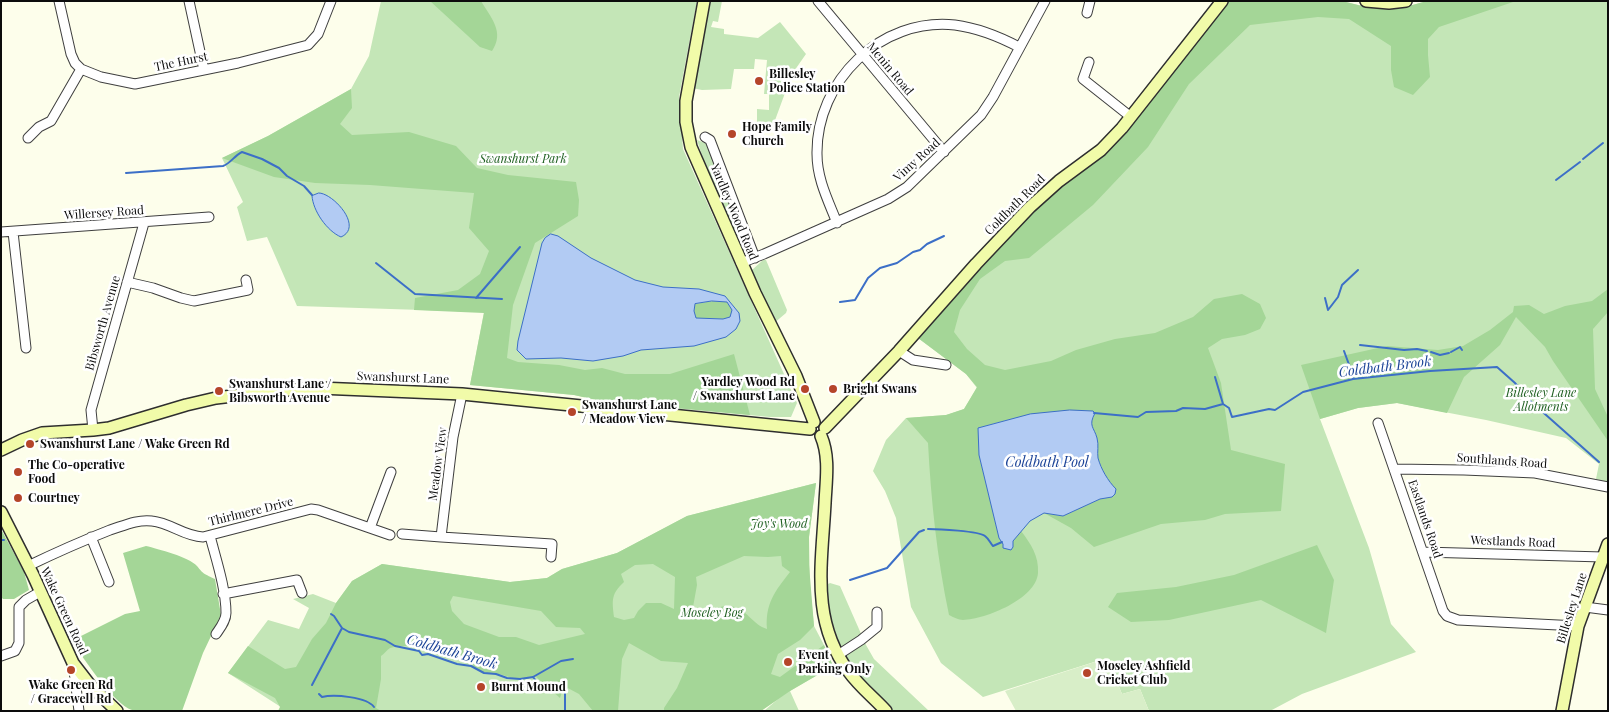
<!DOCTYPE html>
<html>
<head>
<meta charset="utf-8">
<style>
	body { margin:0 }
	#map { position:relative; width:1609px; height:712px; overflow:hidden; background:#fdfeeb; font-family:"Playfair Display",serif }
	canvas { display:block }
	.frame { position:absolute; inset:0; border:2px solid #0c0c0c; pointer-events:none }
</style>
</head>
<body>
<div id="map">
<canvas width="1609" height="712"></canvas>
<div class="frame"></div>
</div>
<script>
const ctx = document.querySelector('canvas').getContext('2d');
ctx.lineJoin = 'round';
function fill(path, color) { ctx.fillStyle = color; ctx.fill(path, 'evenodd'); }
function stroke(path, color, width, dash) { ctx.strokeStyle = color; ctx.lineWidth = width; ctx.lineCap = dash ? 'butt' : 'round'; ctx.setLineDash(dash || []); ctx.stroke(path); }
function drawText(font, color, halo, rows, align = 'center') {
  ctx.font = font + ' "Playfair Display",serif'; ctx.lineWidth = 5; ctx.setLineDash([]); ctx.textBaseline = 'middle'; ctx.strokeStyle = halo; ctx.fillStyle = color; for (const [text, x, y, turn = 0] of rows) {
    ctx.save(); ctx.translate(x, y); ctx.rotate((+turn || 0) * Math.PI / 180); ctx.textAlign = isNaN(turn) ? turn : align; if (halo) ctx.strokeText(text, 0, 0); ctx.fillText(text, 0, 0); ctx.restore();
  }
}
fill(new Path2D(`
	M381,1H697L679,97L683,149L797,403L791,417H770L601,401L574,395L470,385L484,312L297,306L267,237L247,241L237,207L243,202L222,158L268,136L351,89L369,56Z
	M709,1H722L718,22L713,21L711,27L724,29V34L758,38L780,22L806,54L792,74L774,123L757,130V109L769,110V94H764L767,60L755,59L754,69H734L731,89L702,90L692,88Z
	M1229,1H1342L1362,6L1398,9L1427,1H1608V482L1596,479L1599,464L1566,438L1486,420L1397,403L1358,408L1320,419L1369,548L1391,624L1416,652L1302,694L1270,711H1149L1140,689L1122,694L1107,658L983,697L941,663L911,607L896,518L885,491L873,471L886,440L906,418L946,415L964,409L977,388L966,374L918,338L1130,126Z
	M697,140L705,143L712,149L749,253H745L740,247L708,174Z
	M763,260H766L787,310L786,313L773,324L752,277V270Z
	M816,483L809,537L810,585L814,626L824,645L833,666L790,691L799,711H764L778,699L761,711H287L228,673L268,620L299,629L309,608L293,599L313,594L336,603L352,581L382,564L510,582L547,578L562,569L617,553L687,516Z
	M830,583L840,586L866,645L874,659L929,711H893L855,672L832,634L826,585Z`), '#c4e6b7');
fill(new Path2D(`
	M430,1H481C491,18 505,32 492,51L480,47Z
	M1229,1H1342L1362,6L1398,9L1427,1H1516L1439,27L1428,39V55L1430,77L1413,95L1394,87L1391,70V46L1349,19L1318,17L1250,25L1189,84L1148,147L1093,205L1029,258L1005,261L980,279L960,310L954,332L967,349L985,365L1005,370L1051,361L1076,350L1115,339L1155,333L1193,317L1214,299L1242,294L1260,304L1266,318L1260,329L1245,335L1222,339L1208,348L1221,383L1231,450L1285,464L1281,511L1225,514L1205,520L1161,524L1094,547L1071,528L1044,513L1063,516L1100,499L1112,497L1115,489C1108,481 1101,469 1098,458C1097,452 1099,445 1097,439C1094,427 1088,426 1095,413L1093,411C1054,409 1016,416 979,428V455L999,538L1003,544L1013,547V541L1021,531C1031,544 1039,556 1038,573C1036,599 986,619 963,620C959,620 953,617 949,615C937,558 931,500 928,443L906,418L946,415L964,409L977,387L966,374L918,338L982,264L1049,195L1130,126Z
	M351,89L352,108L340,124L352,135L409,132L456,146L477,168L508,175L576,182L579,200L578,216L535,243L513,305L507,358L518,362L559,365L585,370L602,368L625,374H670L734,354L750,415L601,401L574,395L470,385L484,313L414,310L415,298L458,290L480,274L489,251L469,228L474,193L370,185L315,183L274,177L222,158L268,136Z
	M1608,289V312L1593,329L1595,389L1608,417V441L1553,361L1545,347L1516,317L1500,345L1464,377L1447,413L1397,403L1358,408L1320,419L1301,365L1387,346L1438,350L1463,346L1490,330L1513,312L1514,306L1529,305L1544,314L1565,306L1592,301Z
	M712,301L727,302L732,310L730,317L723,319L696,318L694,311L695,304Z
	M816,483L809,537V565L814,626L800,640L778,654L771,674L780,677L824,645L833,666L790,691L761,711H664V708L677,688L688,663L661,661L629,643L622,659L618,711H593L579,694L564,686L560,698L535,676C521,684 507,675 494,673C490,673 486,674 482,672C474,668 467,661 459,657C444,650 406,642 390,648C387,650 384,654 381,656V679L376,708L381,711H278L280,707L275,698L228,673L248,646L285,669L296,667L312,639L326,623L336,603L352,581L382,564L510,582L547,578L562,569L617,553L687,516ZM744,556L768,557L781,556L782,566L790,572C775,591 765,604 767,629C753,625 747,609 731,606C722,605 713,610 704,611C701,611 696,608 693,607L697,585L696,577ZM653,564L675,577L674,609L661,603H646L638,611L634,618L624,620L614,617C612,600 611,594 624,582L621,574L635,565ZM453,596L541,611L556,627L580,628L585,634L539,645L516,637H499L464,624L452,611L450,602Z
	M1,529L24,572L29,590L14,599H3L1,597Z
	M1317,545L1334,580L1326,633L1261,600L1169,620L1131,622L1108,607L1117,593L1176,587L1234,575Z
	M146,546C158,549 189,557 197,566C204,575 205,574 215,579L221,615L203,653L182,711C170,711 143,712 132,710C113,704 84,658 71,641L125,614L140,611L123,553Z`), '#a4d697');
fill(new Path2D(`
	M1107,658L1122,694L1140,689L1149,711H1016L1005,691Z`), '#d8eec8');
const water = new Path2D(`
	M319,193C333,193 364,227 341,237C327,231 313,211 312,196Z
	M551,234L558,236L591,258L635,280L663,287L699,289L725,296L739,313L740,321L736,329L726,337L694,346L641,350L623,356L593,361L561,358L526,359L517,350L518,341L542,243L545,238ZM712,301L727,302L732,310L730,317L723,319L696,318L694,311L695,304Z
	M1070,410L1093,411L1095,413C1088,426 1094,427 1097,438C1099,445 1097,452 1098,458C1101,469 1108,481 1116,489L1115,494L1112,497L1100,499L1063,516L1044,513L1030,521L1013,541V547L1011,550L1003,548V544L999,538L979,455L978,428L1030,414Z`);
fill(water, '#b2cbf3');
stroke(water, '#3c6fc7', 1);
stroke(new Path2D(`
	M1583,159L1603,143
	M126,173L223,166C231,163 234,156 242,152L262,159L279,168L287,176L304,186L312,195
	M1556,180L1580,162
	M376,263L415,294L502,299
	M476,298L520,247
	M1325,298L1328,310
	M840,302L855,300L868,278L880,268L897,263L913,252L920,250L927,244L944,236
	M1328,310L1338,297L1342,285L1358,270
	M1360,345L1404,350L1417,349L1427,351
	M1344,351L1351,370L1353,379
	M1431,352L1440,355L1449,353
	M1451,352L1460,347L1462,350
	M1215,377L1223,404
	M1094,413L1138,417L1146,412L1176,411L1183,408L1205,409L1223,404L1229,408L1232,417L1269,409L1275,410L1303,392L1353,379L1430,371L1497,367L1515,383L1528,399L1599,462
	M928,529C938,529 979,531 985,536C989,539 990,543 993,546L1002,542
	M1,540H4
	M850,580L887,568L919,532L924,530
	M331,614L334,616L342,628L349,632L385,640L395,646L419,651L422,655L428,654L457,664L471,666L484,673L496,674L507,678L520,679L533,677L561,661L573,659
	M533,677L537,682L565,691V711
	M312,685L342,628
	M319,694L322,697C334,694 367,697 374,707`), '#3c6fc7', 2);
const street = new Path2D(`
	M59,1L71,54L75,63L81,69L101,77L135,84L238,63L308,45L318,34L331,1
	M189,1L204,70
	M818,1L944,152
	M1087,13L1090,1
	M1089,62L1083,79L1131,117
	M705,137L710,140L755,258
	M28,138L39,127L51,121L81,69
	M837,223C828,200 817,179 817,154C816,81 881,17 955,25C978,28 998,36 1019,47
	M1,232L209,217
	M13,232L26,348
	M741,263L764,254L888,199L907,187L981,115L993,97L1045,1
	M127,282L153,288L181,298L194,301L248,290L246,280
	M899,351L913,360L946,365
	M1378,423L1443,611L1447,616L1458,620L1578,626
	M93,430L91,410L144,223
	M1394,469L1464,470L1535,473L1608,487
	M370,528L391,472
	M402,534L441,537L453,437L462,394
	M210,536C216,559 226,589 226,613C226,621 220,628 216,634
	M91,537L109,582
	M441,537L552,544L551,557
	M1423,552L1603,557
	M28,566C55,553 82,541 110,530C123,526 137,519 152,521C171,523 183,536 203,537L311,509L318,510L390,535
	M223,594L297,580L302,593
	M1585,607L1608,610
	M838,655L861,640L877,627V612
	M1,656L15,651L19,643V607L26,600L40,592
	M73,663L79,711`);
const secondary = new Path2D(`
	M704,1L686,101V122L691,147L755,293L796,376L814,422
	M1366,1L1389,3L1406,1
	M825,428L899,351L976,264L1030,207L1059,181L1101,150L1122,128L1222,1
	M821,436C830,457 826,481 825,503C822,563 810,621 849,672C859,686 874,698 886,711
	M1,450L22,440L42,433L93,430L109,428L186,405L216,398L274,391L319,388L462,394L810,429
	M1,512L33,575L73,663L90,685L117,711
	M1562,711L1578,626L1608,544`);
stroke(street, '#3f3f3f', 11);
stroke(secondary, '#2e2e2e', 14);
stroke(street, '#fff', 9);
stroke(secondary, '#f1fba9', 11);
for (const [x, y, r, color] of [
	[759,81,5,"#b5452a"],
	[732,134,5,"#b5452a"],
	[805,389,5,"#b5452a"],
	[833,389,5,"#b5452a"],
	[219,391,5,"#b5452a"],
	[572,412,5,"#b5452a"],
	[30,444,5,"#b5452a"],
	[18,472,5,"#b5452a"],
	[18,498,5,"#b5452a"],
	[788,662,5,"#b5452a"],
	[71,670,5,"#b5452a"],
	[1087,673,5,"#b5452a"],
	[481,687,5,"#b5452a"]
]) { const dot = new Path2D(); dot.arc(x, y, r, 0, 2 * Math.PI); ctx.fillStyle = color; ctx.fill(dot); stroke(dot, '#fff', 2); }
drawText('12px', '#0c0c0c', '#fff', [
	["The Hurst",181,62,-12],
	["Menin Road",890,69,50],
	["Vimy Road",917,160,-42],
	["Coldbath Road",1015,205,-45],
	["Yardley Wood Road",734,212,67],
	["Willersey Road",104,213,-4],
	["Bibsworth Avenue",103,323,-74],
	["Swanshurst Lane",403,378,2],
	["Southlands Road",1502,461,4],
	["Meadow View",438,464,-82],
	["Thirlmere Drive",251,512,-14],
	["Eastlands Road",1425,519,71],
	["Westlands Road",1513,542,2],
	["Billesley Lane",1572,608,-72],
	["Wake Green Road",64,611,65]
]);
drawText('bold 12px', '#0c0c0c', '#fff', [
	["Billesley",769,74],
	["Police Station",769,88],
	["Hope Family",742,127],
	["Church",742,141],
	["Yardley Wood Rd",795,382,"right"],
	["/ Swanshurst Lane",795,396,"right"],
	["Swanshurst Lane /",229,384],
	["Bibsworth Avenue",229,398],
	["Bright Swans",843,389],
	["Swanshurst Lane",582,405],
	["/ Meadow View",582,419],
	["Swanshurst Lane / Wake Green Rd",40,444],
	["The Co-operative",28,465],
	["Food",28,479],
	["Courtney",28,498],
	["Event",798,655],
	["Parking Only",798,669],
	["Moseley Ashfield",1097,666],
	["Cricket Club",1097,680],
	["Wake Green Rd",71,685,"center"],
	["/ Gracewell Rd",71,699,"center"],
	["Burnt Mound",491,687]
], 'left');
drawText('italic 12px', '#1f6021', '#fff', [
	["Swanshurst Park",523,159],
	["Billesley Lane",1541,393],
	["Allotments",1541,407],
	["Joy's Wood",779,524],
	["Moseley Bog",712,613]
]);
drawText('italic 14px', '#1b4397', '#fff', [
	["Coldbath Brook",1385,367,-7],
	["Coldbath Pool",1047,463],
	["Coldbath Brook",452,652,16]
]);
</script>
</body>
</html>
